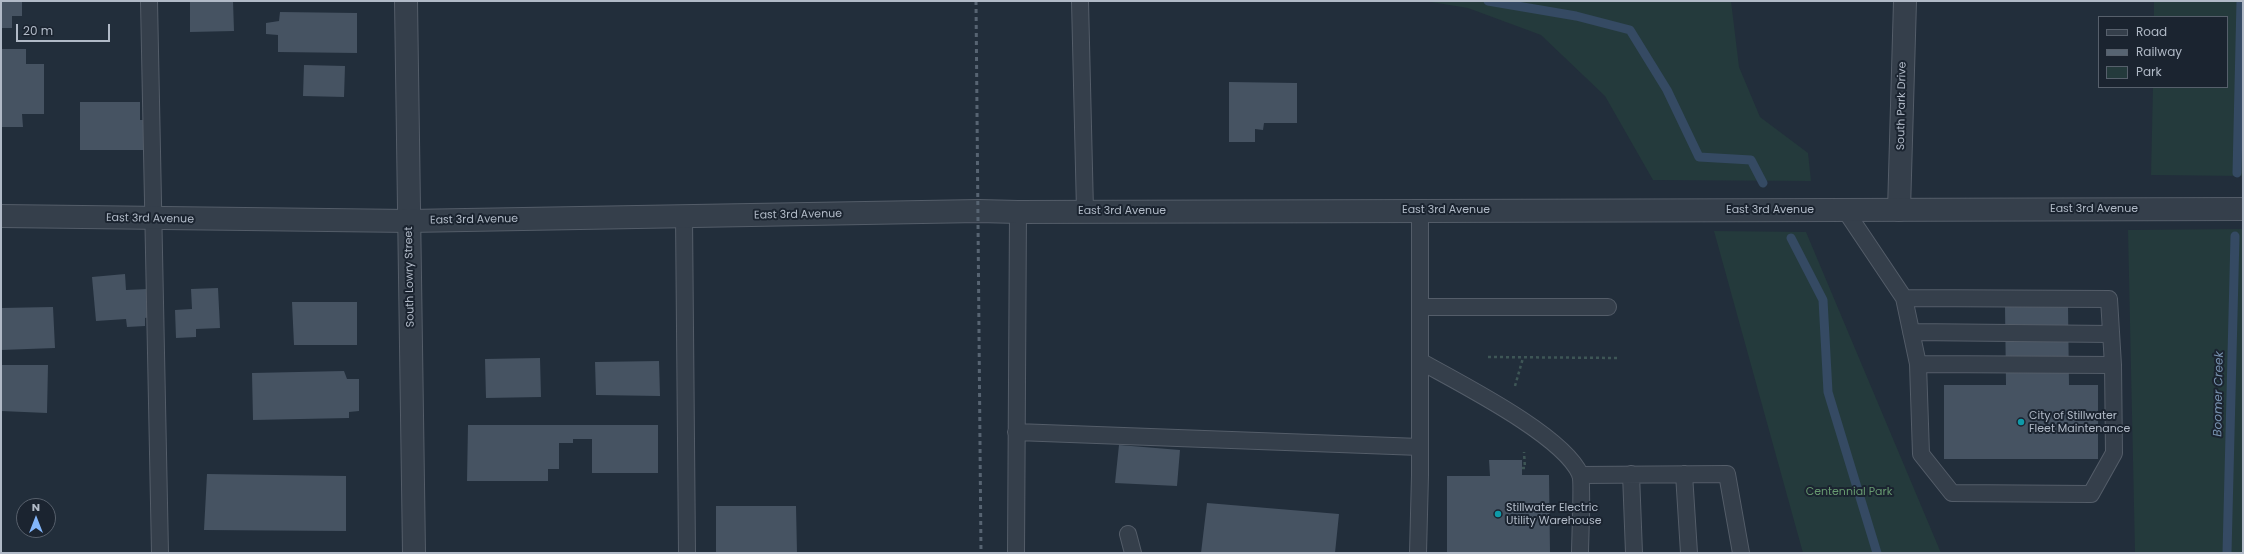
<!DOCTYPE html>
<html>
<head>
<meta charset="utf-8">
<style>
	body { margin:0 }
	#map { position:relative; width:2244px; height:554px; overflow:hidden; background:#222e3b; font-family:Poppins,sans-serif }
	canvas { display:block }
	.frame { position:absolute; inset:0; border:2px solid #b1bac7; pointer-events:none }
	.legend { position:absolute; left:2098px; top:16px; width:130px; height:72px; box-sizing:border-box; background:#1b2430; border:1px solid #57606c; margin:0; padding:5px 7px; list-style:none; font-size:12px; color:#b1bac7 }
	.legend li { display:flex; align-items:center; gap:8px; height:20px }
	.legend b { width:20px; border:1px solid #57606c }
	.north { position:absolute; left:16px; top:498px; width:40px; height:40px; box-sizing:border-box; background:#1b2430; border:1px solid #57606c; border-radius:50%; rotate:0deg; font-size:11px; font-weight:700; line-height:16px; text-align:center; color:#b1bac7 }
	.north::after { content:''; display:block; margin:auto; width:14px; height:18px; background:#83b6fa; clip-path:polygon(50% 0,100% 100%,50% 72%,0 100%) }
	.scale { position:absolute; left:16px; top:24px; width:94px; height:18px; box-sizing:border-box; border:2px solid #b1bac7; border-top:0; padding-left:5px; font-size:12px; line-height:14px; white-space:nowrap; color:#b1bac7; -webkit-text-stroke:3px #1b2430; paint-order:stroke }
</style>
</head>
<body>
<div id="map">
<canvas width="2244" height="554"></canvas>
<div class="frame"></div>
<ul class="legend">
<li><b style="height:5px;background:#353f4b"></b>Road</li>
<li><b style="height:5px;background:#576472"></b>Railway</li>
<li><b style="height:11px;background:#243a3c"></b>Park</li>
</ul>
<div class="north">N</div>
<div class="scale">20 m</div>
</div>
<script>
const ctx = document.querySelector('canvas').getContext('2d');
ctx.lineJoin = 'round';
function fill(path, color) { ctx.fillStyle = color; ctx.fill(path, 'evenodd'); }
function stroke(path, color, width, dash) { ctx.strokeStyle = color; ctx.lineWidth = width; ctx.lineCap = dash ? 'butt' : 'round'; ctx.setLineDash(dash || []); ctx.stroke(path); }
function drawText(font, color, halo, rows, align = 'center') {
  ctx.font = font + ' Poppins,sans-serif'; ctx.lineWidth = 4; ctx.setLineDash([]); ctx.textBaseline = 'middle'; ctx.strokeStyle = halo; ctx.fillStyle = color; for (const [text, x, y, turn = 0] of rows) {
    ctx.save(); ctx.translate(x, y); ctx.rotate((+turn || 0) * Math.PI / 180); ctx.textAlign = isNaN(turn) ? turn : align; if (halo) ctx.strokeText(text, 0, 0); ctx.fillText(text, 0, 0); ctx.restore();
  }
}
fill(new Path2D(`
	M1425,1H1731L1739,67L1760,117L1808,153L1811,181L1653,180L1605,96L1541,35L1468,8Z
	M2154,1H2243V176L2151,175L2153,87H2227V17H2154Z
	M2243,229V553H2135L2128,230Z
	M1714,231L1806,232L1941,553H1803Z`), '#243a3c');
stroke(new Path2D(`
	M1488,1L1576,16L1630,30L1667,90L1699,157L1751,160L1763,183
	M2237,173L2241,1
	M1791,238L1823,300L1828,392L1877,553
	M2227,553L2235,236`), '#354a63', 9);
fill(new Path2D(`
	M1,1H22V16H12V28H1Z
	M190,1H233L234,31L190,32Z
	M280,12L357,13V53L278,52V35L266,34V23L279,21Z
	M1,49H26V64H44V114H22L23,127H1Z
	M304,65L345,66L344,97L303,96Z
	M1229,82L1297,83V123H1264L1263,130L1255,129V142H1229Z
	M80,102H140V120H145V150H80Z
	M125,274L126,290L148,289L150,317L145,318V326L127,327L126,319L96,321L92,277Z
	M218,288L220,328L196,329V337L176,338L175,310L192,309L191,289Z
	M292,302H357V345H294Z
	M2068,306L2069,385H2098V459H1944V385H2006L2005,307Z
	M53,307L55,348L1,350V308Z
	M540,358L541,397L486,398L485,359Z
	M659,361L660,396L596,395L595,362Z
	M1,365H48L47,413L1,411Z
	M344,371L347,379H359V411L349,412V418L253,420L252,373Z
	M468,425H658V473H592V439H573V443H559V469H548V481H467Z
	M1119,445L1180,450L1177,486L1115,483Z
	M1489,460H1522V475H1549L1550,553H1447V476H1490Z
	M207,474L346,476V531L204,530Z
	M1207,503L1339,514L1335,553H1201Z
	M716,506H796L797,553H716Z`), '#465362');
const service = new Path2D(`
	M149,1L160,553
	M1080,1L1085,211
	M1845,210L1904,298L1918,364L1921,454L1952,493L2091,494L2114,453L2113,365L2109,299L1904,298
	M684,217L687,553
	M1420,307H1608
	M1911,332L2111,334
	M1420,361C1459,383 1563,435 1580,474C1583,481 1580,540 1580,553
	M1918,364L2113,365
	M1016,432L1420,447
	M1631,474L1634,553
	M1684,474L1689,553
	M1580,475L1727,474L1741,553
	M1128,534L1133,553
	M1016,553L1018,212
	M1418,553L1420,475V210`);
const minor = new Path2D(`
	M406,1L414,553
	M1899,210L1905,1`);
const tertiary = new Path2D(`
	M1,216L409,221L979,211L1018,212L2243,209`);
stroke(service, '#545d69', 18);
stroke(minor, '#545d69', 24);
stroke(tertiary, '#545d69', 24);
stroke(new Path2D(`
	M1488,357L1619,358
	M1515,386L1523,358
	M1522,468H1525L1524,452`), '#3e5656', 2.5, [3, 3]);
stroke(service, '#353f4b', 16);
stroke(minor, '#353f4b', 22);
stroke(tertiary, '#353f4b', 22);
stroke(new Path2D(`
	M976,1L981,553`), '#576472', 3, [4, 4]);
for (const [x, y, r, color] of [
	[2021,422,4,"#0f9aa8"],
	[1498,514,4,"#0f9aa8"]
]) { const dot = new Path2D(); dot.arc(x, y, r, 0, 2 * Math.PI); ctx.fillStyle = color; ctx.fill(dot); stroke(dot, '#1b2430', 1.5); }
drawText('11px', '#b1bac7', '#1b2430', [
	["South Park Drive",1902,106,-89],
	["East 3rd Avenue",2094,209],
	["East 3rd Avenue",1446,210],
	["East 3rd Avenue",1770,210],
	["East 3rd Avenue",1122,211],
	["East 3rd Avenue",798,215,-1],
	["East 3rd Avenue",150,219,1],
	["East 3rd Avenue",474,220,-1],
	["South Lowry Street",410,277,-91]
]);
drawText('11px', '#b1bac7', '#1b2430', [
	["City of Stillwater",2029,416],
	["Fleet Maintenance",2029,429],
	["Stillwater Electric",1506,508],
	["Utility Warehouse",1506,521]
], 'left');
drawText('11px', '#679970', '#1b2430', [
	["Centennial Park",1849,492]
]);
drawText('italic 12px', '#7892b0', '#1b2430', [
	["Boomer Creek",2219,394,-89]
]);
</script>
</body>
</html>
